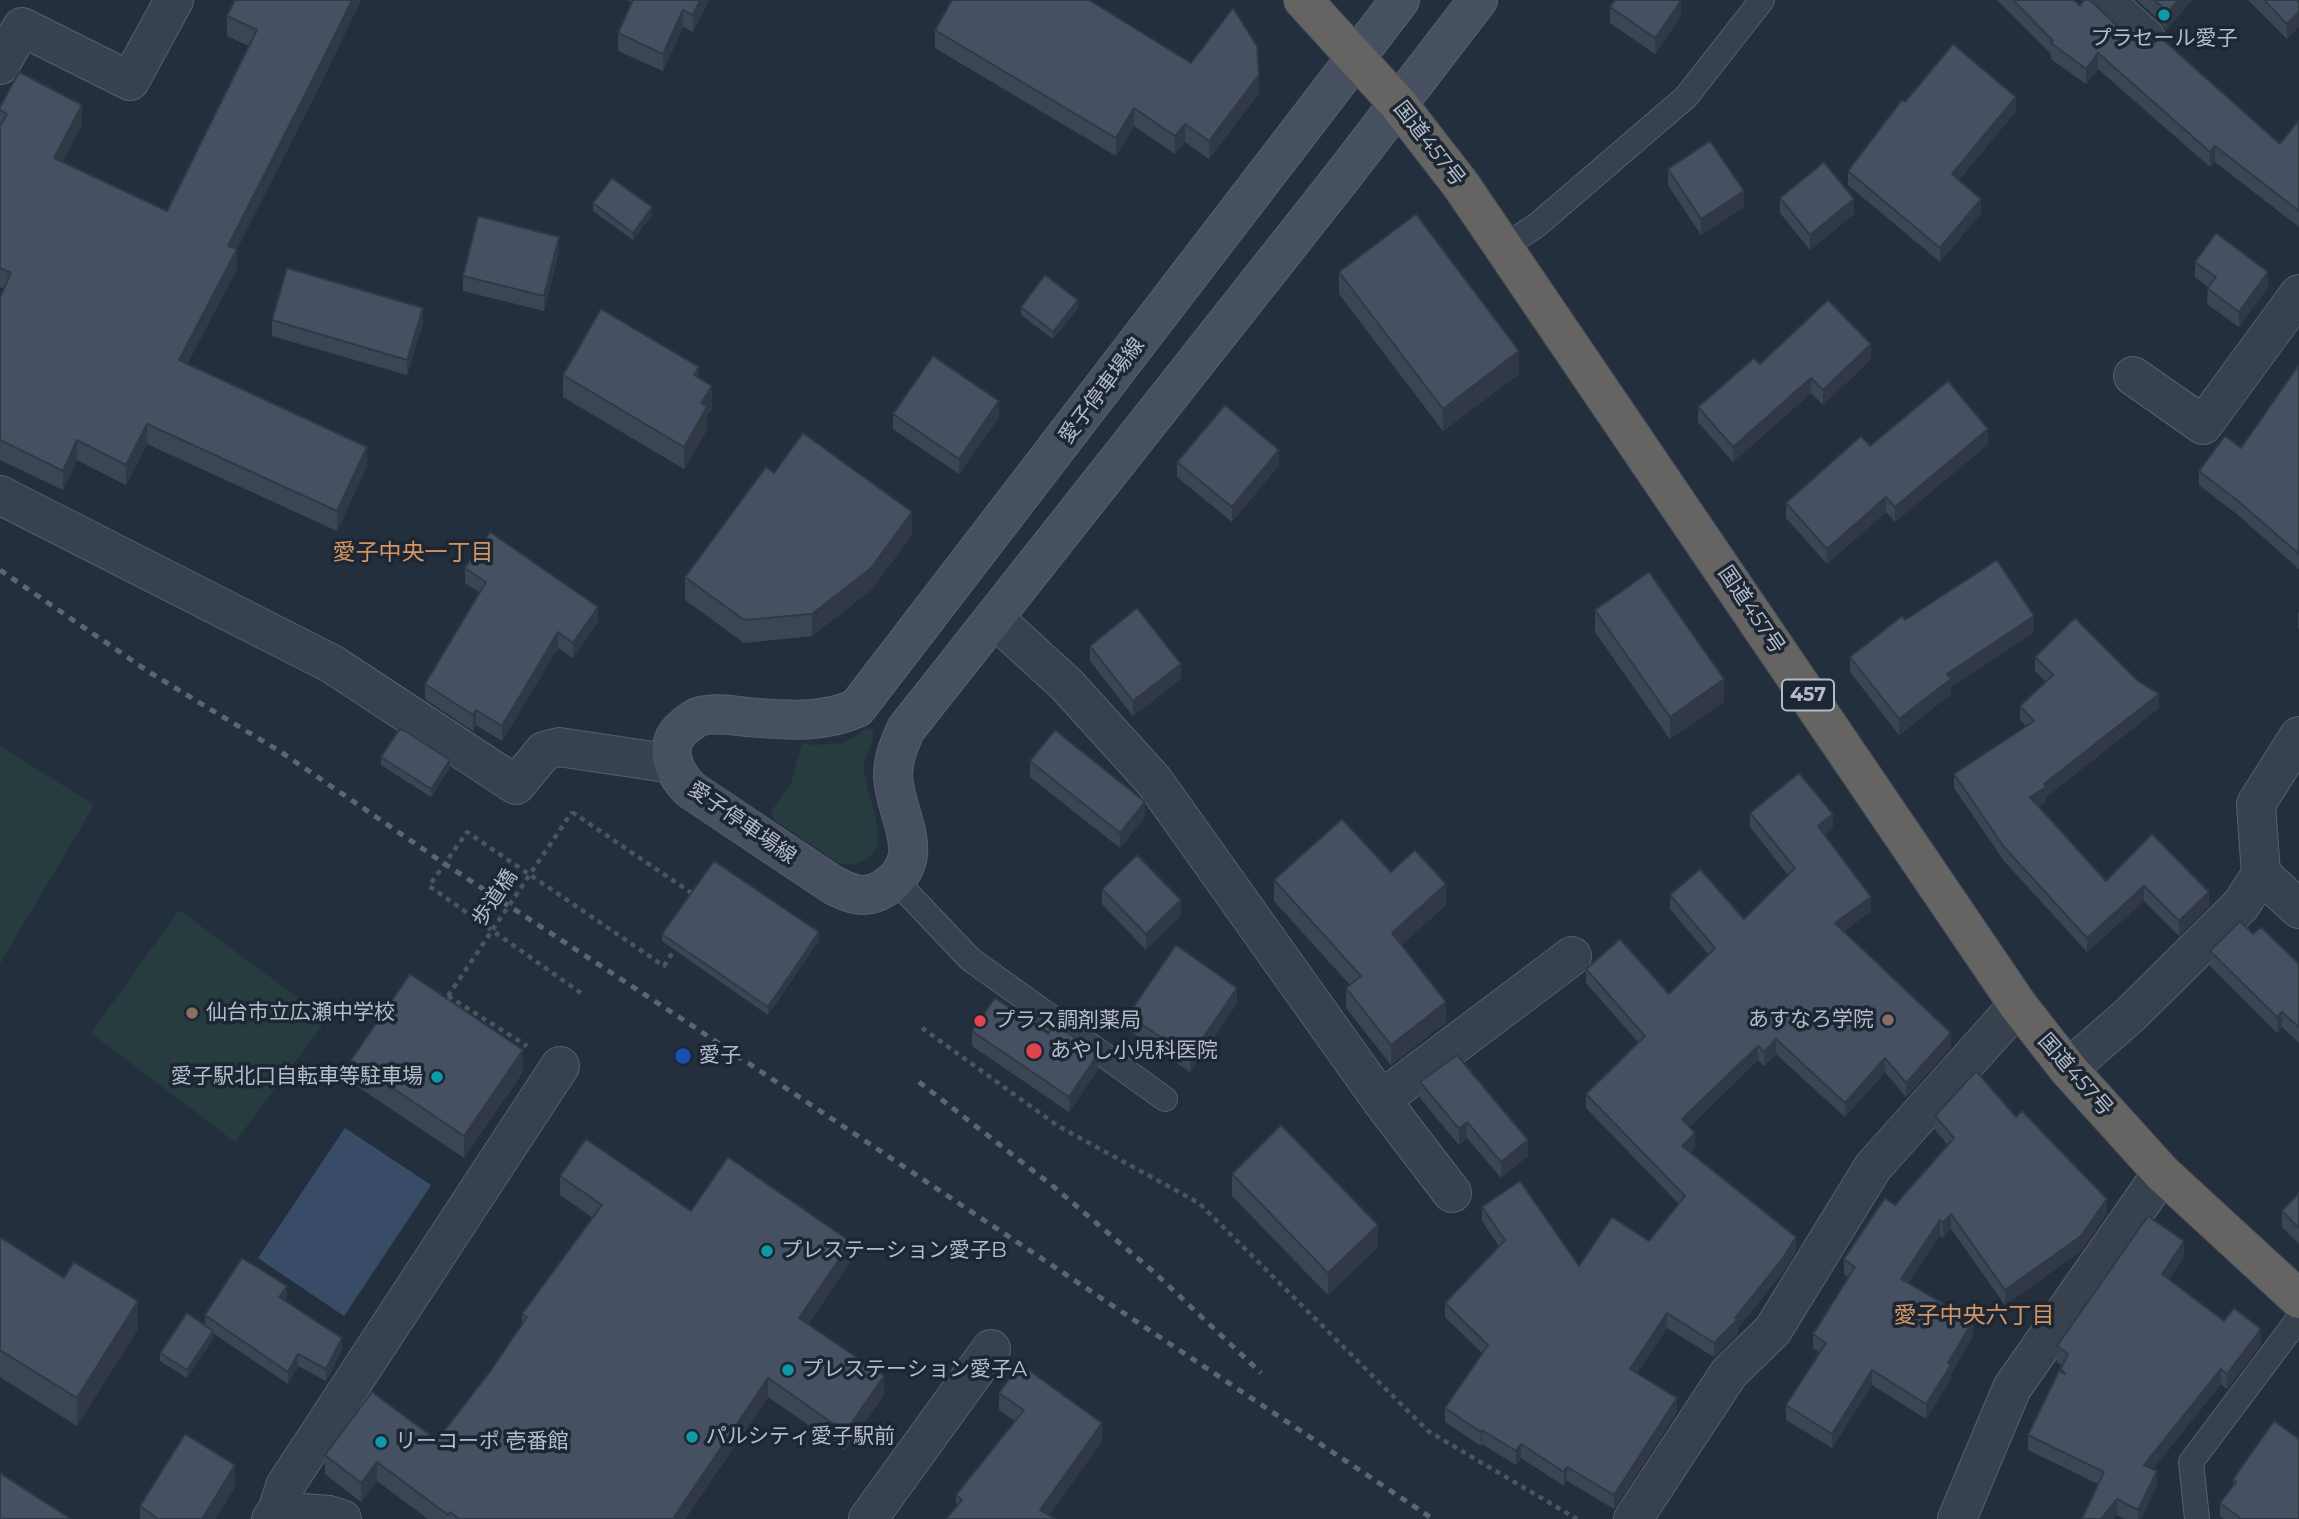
<!DOCTYPE html>
<html>
<head>
<meta charset="utf-8">
<style>
	body { margin:0 }
	canvas { display:block; background:#242f3e }
</style>
</head>
<body>
<canvas width="2299" height="1519"></canvas>
<script>
const ctx = document.querySelector('canvas').getContext('2d');
ctx.lineJoin = 'round';
function fill(path, color) { ctx.fillStyle = color; ctx.fill(path, 'evenodd'); }
function stroke(path, color, width, dash) { ctx.strokeStyle = color; ctx.lineWidth = width; ctx.lineCap = dash ? 'butt' : 'round'; ctx.setLineDash(dash || []); ctx.stroke(path); }
function drawText(font, color, halo, rows, align = 'center') {
  ctx.font = font + ' Montserrat,"Noto Sans JP",sans-serif'; ctx.lineWidth = 7; ctx.setLineDash([]); ctx.textBaseline = 'middle'; ctx.strokeStyle = halo; ctx.fillStyle = color; for (const [text, x, y, turn = 0] of rows) {
    ctx.save(); ctx.translate(x, y); ctx.rotate((+turn || 0) * Math.PI / 180); ctx.textAlign = isNaN(turn) ? turn : align; if (halo) ctx.strokeText(text, 0, 0); ctx.fillText(text, 0, 0); ctx.restore();
  }
}
fill(new Path2D(`
	M868,728L873,730C875,742 865,754 864,766C863,793 897,846 863,861C855,865 846,865 837,862L773,819L772,810L791,783L802,743L813,745L844,743Z
	M0,746L94,805L0,964Z
	M179,910L327,1019L235,1142L91,1033Z`), '#263c3f');
fill(new Path2D(`
	M345,1128L431,1185L344,1316L258,1258Z`), '#394c67');
const service = new Path2D(`
	M1503,248L1537,225L1686,97L1762,0
	M896,881L970,959L1165,1099
	M2197,1519L2191,1462L2299,1318`);
const minor = new Path2D(`
	M2104,0L2146,38
	M0,65L22,27L130,81L174,0
	M2133,376L2203,425L2299,294
	M0,495L332,664L516,785L544,751L559,747L673,764
	M994,618L1067,685L1154,781L1381,1100L1452,1193
	M2261,874L2299,909
	M2068,1069L2131,1014L2241,905L2261,874L2256,804L2299,736
	M1381,1100L1572,956
	M277,1511L285,1486L560,1066
	M271,1519L277,1511L329,1515L342,1519
	M868,1519L991,1349
	M1633,1519L1729,1373L1773,1330L1873,1167L2018,1005
	M1957,1519L2012,1388L2162,1173`);
const secondary = new Path2D(`
	M1400,0L857,708C822,724 784,720 746,717C731,715 713,712 698,717C694,719 689,723 685,726C661,744 673,773 691,790L833,885C850,894 865,900 883,889C932,859 895,818 893,776C893,758 899,745 906,729L1342,177L1478,0`);
const trunk = new Path2D(`
	M1303,0L1399,105L1461,185L2018,1005L2068,1069L2162,1173L2299,1299`);
stroke(service, '#565f6c', 26);
stroke(minor, '#565f6c', 40);
stroke(secondary, '#565f6c', 40);
stroke(trunk, '#434c59', 40);
stroke(new Path2D(`
	M572,812L696,896
	M581,993L429,886L467,832L664,966L674,950
	M448,996L527,1046
	M922,1028L1058,1126L1199,1203L1428,1431L1577,1519`), '#44595c', 4.5, [5, 5]);
stroke(service, '#38414e', 24);
stroke(minor, '#38414e', 38);
stroke(secondary, '#465061', 38);
stroke(trunk, '#656462', 38);
stroke(new Path2D(`
	M0,570L149,672L281,752L445,864L682,1019L1433,1519
	M919,1082L1054,1187L1155,1273L1261,1373`), '#5a6575', 5, [7, 7]);
stroke(new Path2D(`
	M448,996L572,812`), '#44595c', 4.5, [5, 5]);
fill(new Path2D(`
	M235,0H361L322,81L237,249V269L187,364L367,466L337,531L147,444L126,485L77,460L63,490L0,460V297L4,289L0,287V107L82,125L62,162L167,211L249,46L227,36V16Z
	M627,0H709L693,32L683,27L663,71L618,51V33L632,2Z
	M1997,0H2074L2080,6L2131,39L2280,144L2299,122V227L2215,162L2210,167L2098,69L2086,84L2051,59V54Z
	M2137,0H2192L2166,30L2161,22Z
	M2248,0H2299L2287,39Z
	M1610,7L1681,16L1655,54L1610,23Z
	M935,30L1191,63L1259,93L1209,159L1185,142L1175,154L1134,126L1116,156L935,48Z
	M1905,102L2016,111L1959,180L1981,213L1940,262L1848,185V171Z
	M1668,169L1744,207L1701,235L1668,185Z
	M1780,198L1854,214L1810,250L1780,213Z
	M593,203L652,215L633,240L593,211Z
	M559,252L544,311L463,291V276Z
	M2195,262L2268,287L2239,327L2207,304L2208,287L2195,277Z
	M1339,272L1519,374L1443,431L1339,294Z
	M1021,307L1078,308L1053,339L1021,315Z
	M272,320L423,323L407,375L272,336Z
	M1871,359L1823,405L1811,393L1733,462L1698,422V407L1760,364Z
	M2299,367V569L2238,515L2199,485V471L2241,448Z
	M563,375L699,378L712,408L707,416V430L684,469L563,397Z
	M893,414L999,417L959,474L893,429Z
	M1988,444L1895,522L1886,512L1827,564L1786,518V503Z
	M1177,462L1279,465L1232,522L1177,477Z
	M912,535L871,590L812,636L744,643L685,600V577Z
	M465,568L598,622L573,658L558,648L502,741L476,725L473,731L425,699V684L480,593L465,583Z
	M1595,610L1724,702L1670,739L1595,632Z
	M2299,612V629L2298,628V613Z
	M1905,620L2034,632L1951,687V694L1899,735L1850,672V657Z
	M1090,646L1181,679L1133,716L1090,661Z
	M2035,657L2159,708L2046,797V801L2039,806L2106,881L2152,834L2209,906L2179,936L2144,901L2087,952L2004,861L1954,788V774L2026,726L2020,720V706L2046,682L2035,671Z
	M381,757L450,768L431,797L381,765Z
	M1030,761L1145,817L1120,848L1030,777Z
	M1750,813L1833,828L1825,835L1871,911L1844,931L1951,1047L1906,1097L1885,1072L1845,1117L1776,1054L1764,1066L1758,1060L1689,1127L1695,1147L1690,1152L1796,1251L1783,1272L1738,1328V1334L1714,1357L1667,1328L1637,1373L1677,1412L1614,1509L1567,1481L1564,1486L1521,1458L1516,1465L1482,1444L1481,1446L1445,1422V1408L1482,1353L1445,1317V1303L1499,1246L1482,1221V1207L1579,1266L1649,1241L1679,1204L1586,1108V1094L1639,1043L1586,983V969L1669,994L1709,955L1670,909V895L1744,919L1788,875L1750,827Z
	M1391,872L1446,905L1401,945L1446,1022L1391,1065L1346,1008V988L1350,985L1274,901V880Z
	M1102,889L1181,915L1146,950L1102,904Z
	M662,934L819,940L768,1015L662,941Z
	M2253,934L2299,964V1043L2282,1027L2277,1033L2210,966V951Z
	M1237,1003L1190,1072L1128,1030V1015Z
	M972,1031L1098,1069L1069,1112L972,1046Z
	M351,1060L523,1072L464,1158L351,1082Z
	M1420,1082L1528,1156L1501,1178L1467,1138L1459,1145L1420,1098Z
	M1935,1116L2016,1117L2107,1213L2081,1251L2005,1305L1951,1229L1943,1238L1940,1235L1908,1283L1973,1336L1951,1374V1379L1926,1419L1872,1385L1832,1448L1786,1420V1405L1820,1353L1813,1348V1334L1848,1277L1844,1274V1259L1895,1205L1948,1145L1935,1130Z
	M1232,1174L1378,1247L1328,1295L1232,1196Z
	M560,1176L691,1211L851,1261L808,1324L884,1395L845,1450L768,1397L685,1519H428L377,1481L361,1502L325,1474V1455L437,1440L489,1373L522,1324V1314L593,1218L560,1195Z
	M2299,1193V1244L2282,1227V1211Z
	M0,1237L138,1329L77,1426L0,1377Z
	M2184,1256L2169,1279L2224,1321L2261,1344L2227,1389L2221,1384L2153,1469L2157,1486L2141,1519H2125L2117,1515L2113,1519H2082L2098,1484L2028,1450V1435L2061,1371L2062,1365L2057,1362V1346Z
	M287,1298L285,1301L342,1350L326,1381L298,1366L288,1384L213,1333V1339L187,1378L160,1361V1353L205,1325V1315Z
	M999,1393L1102,1441L1049,1515L956,1507V1495L1015,1421L999,1410Z
	M2233,1479L2299,1519H2224L2220,1516V1503L2233,1487Z
	M235,1487L215,1519H140V1506Z`), '#3b4654');
fill(new Path2D(`
	M352,0H361L322,81L237,249V269L179,380V360L228,246Z
	M700,0H709L693,32V15Z
	M2179,0H2192L2166,30V14Z
	M1681,1V16L1655,54V38Z
	M683,10V27L663,71V54Z
	M2299,12V27L2287,39V24Z
	M2098,53V69L2086,84V69Z
	M1259,75V93L1209,159V141Z
	M2016,97V111L1952,188V174Z
	M82,105V125L54,178V158Z
	M1134,108V126L1116,156V138Z
	M1185,124V142L1175,154V136Z
	M2215,146V162L2210,167V152Z
	M1744,191V207L1701,235V219Z
	M1854,199V214L1810,250V235Z
	M1981,199V213L1940,262V248Z
	M652,207V215L633,240V233Z
	M559,237V252L544,311V296Z
	M2268,272V287L2239,327V312Z
	M1078,300V308L1053,339V332Z
	M423,308V323L407,375V360Z
	M1871,344V359L1823,405V390Z
	M1519,351V374L1443,431V409Z
	M699,367V389L694,375Z
	M1811,378V393L1733,462V447Z
	M712,386V408L707,416V430L684,469V447L701,403Z
	M999,401V417L959,474V459Z
	M147,424V444L126,485V465Z
	M1988,429V444L1895,522V507Z
	M77,440V460L63,490V471Z
	M367,447V466L337,531V511Z
	M1279,450V465L1232,522V507Z
	M1886,497V512L1827,564V549Z
	M912,512V535L871,590L812,636V614Z
	M598,607V622L573,658V643Z
	M2034,616V632L1951,687V694L1899,735V719L1947,674Z
	M558,632V648L502,741V726Z
	M1181,664V679L1133,716V701Z
	M1724,679V702L1670,739V717Z
	M2159,694V708L2046,797V801L2030,812V797L2044,784Z
	M476,710V725L473,731V715Z
	M450,760V768L431,797V789Z
	M1145,802V817L1120,848V833Z
	M1833,814V828L1818,840V826Z
	M1446,884V905L1392,953V933Z
	M2144,886V901L2087,952V938Z
	M2209,892V906L2179,936V921Z
	M1871,897V911L1835,937V923Z
	M1181,900V915L1146,950V934Z
	M819,932V940L768,1015V1007Z
	M1237,988V1003L1190,1072V1057Z
	M1446,1002V1022L1391,1065V1045Z
	M2282,1012V1027L2277,1033V1017Z
	M1951,1033V1047L1906,1097V1083Z
	M1776,1039V1054L1764,1066V1052Z
	M1758,1046V1060L1682,1133V1119Z
	M523,1050V1072L464,1158V1136Z
	M1098,1054V1069L1069,1112V1097Z
	M1885,1058V1072L1845,1117V1103Z
	M1467,1122V1138L1459,1145V1129Z
	M1695,1133V1147L1682,1160V1146Z
	M1528,1140V1156L1501,1178V1162Z
	M2107,1199V1213L2081,1251L2005,1305V1290Z
	M1951,1214V1229L1943,1238V1223Z
	M1940,1220V1235L1901,1294V1279Z
	M1378,1225V1247L1328,1295V1273Z
	M1796,1237V1251L1783,1272L1738,1328V1334L1714,1357V1343L1735,1318Z
	M2184,1241V1256L2162,1289V1274Z
	M851,1242V1261L799,1336V1318Z
	M287,1286V1298L279,1309V1297Z
	M138,1301V1329L77,1426V1398Z
	M1667,1313V1328L1630,1383V1369Z
	M1973,1321V1336L1951,1374V1379L1926,1419V1404Z
	M2261,1329V1344L2227,1389V1374Z
	M213,1331V1339L187,1378V1370Z
	M342,1338V1350L326,1381V1369Z
	M298,1354V1366L288,1384V1372Z
	M2221,1369V1384L2144,1480V1465Z
	M1872,1370V1385L1832,1448V1434Z
	M884,1376V1395L845,1450V1432Z
	M768,1378V1397L685,1519H674V1517Z
	M1677,1398V1412L1614,1509V1495Z
	M1102,1423V1441L1046,1519L1040,1510Z
	M1482,1430V1444L1481,1446V1432Z
	M1521,1444V1458L1516,1465V1451Z
	M377,1462V1481L361,1502V1483Z
	M235,1465V1487L215,1519H202Z
	M1567,1467V1481L1564,1486V1472Z
	M2157,1471V1486L2141,1519H2138V1510Z
	M2117,1499V1515L2113,1519H2101Z`), '#303945');
const building = new Path2D(`
	M235,0H352L322,61L228,246L237,249L179,360L367,447L337,511L147,424L126,465L77,440L63,471L0,440V297L11,273L0,268V126L7,114L0,110V107L19,72L82,105L54,158L167,211L257,30L227,16Z
	M633,0H700L693,15L683,10L663,54L618,33Z
	M952,0H1089L1191,63L1233,8L1257,46L1259,75L1209,141L1185,124L1175,136L1134,108L1116,138L935,30Z
	M1615,0H1679L1681,1L1655,38L1610,7Z
	M2013,0H2074L2080,6L2084,0H2090L2131,39L2141,44H2152L2161,38L2280,144L2298,121L2299,122V211L2215,146L2210,152L2098,53L2086,69L2051,43L2053,41Z
	M2154,0H2179L2166,14L2161,6Z
	M2264,0H2299V12L2287,24Z
	M1953,44L2016,97L1952,174L1981,199L1940,248L1848,171L1902,100L1905,102Z
	M1710,141L1744,191L1701,219L1668,169Z
	M1824,162L1854,199L1810,235L1780,198Z
	M612,178L652,207L633,233L593,203Z
	M1416,214L1519,351L1443,409L1339,272Z
	M478,216L559,237L544,296L463,276Z
	M2216,233L2268,272L2239,312L2207,288L2216,277L2195,262Z
	M287,268L423,308L407,360L272,320Z
	M1045,275L1078,300L1053,332L1021,307Z
	M1828,300L1871,344L1823,390L1811,378L1733,447L1698,407L1754,358L1760,364Z
	M601,309L699,367L694,375L712,386L701,403L707,407L684,447L563,375Z
	M933,356L999,401L959,459L893,414Z
	M2298,366L2299,367V554L2238,501L2199,471L2225,436L2241,448Z
	M1948,381L1988,429L1895,507L1886,497L1827,549L1786,503L1861,436L1870,446Z
	M1225,405L1279,450L1232,507L1177,462Z
	M803,433L912,512L871,568L812,614L744,620L685,577L766,467L774,473Z
	M490,532L598,607L573,643L558,632L502,726L476,710L473,715L425,684L486,582L465,568Z
	M1997,560L2034,616L1947,674L1951,679L1899,719L1850,657L1902,616L1905,620Z
	M1649,572L1724,679L1670,717L1595,610Z
	M1137,608L1181,664L1133,701L1090,646Z
	M2075,618L2138,681L2159,694L2044,784L2046,787L2030,797L2106,881L2152,834L2209,892L2179,921L2144,886L2087,938L2004,847L1954,774L2034,721L2020,706L2053,675L2035,657Z
	M402,729L450,760L431,789L381,757L399,730Z
	M1055,730L1145,802L1120,833L1030,761Z
	M1799,773L1833,814L1818,826L1871,897L1835,923L1951,1033L1906,1083L1885,1058L1845,1103L1776,1039L1764,1052L1758,1046L1682,1119L1695,1133L1682,1146L1796,1237L1783,1258L1735,1318L1738,1319L1714,1343L1667,1313L1630,1369L1677,1398L1614,1495L1567,1467L1564,1472L1521,1444L1516,1451L1482,1430L1481,1432L1445,1408L1488,1345L1445,1303L1505,1240L1482,1207L1520,1181L1579,1266L1612,1217L1649,1241L1685,1196L1586,1094L1645,1036L1586,969L1620,939L1669,994L1715,948L1670,895L1700,869L1744,919L1795,868L1750,813Z
	M1342,819L1391,872L1415,850L1446,884L1392,933L1446,1002L1391,1045L1346,988L1361,976L1274,880Z
	M1137,855L1181,900L1146,934L1102,889Z
	M714,861L819,932L768,1007L662,934Z
	M2240,921L2253,934L2261,927L2299,964V1027L2282,1012L2277,1017L2210,951Z
	M1176,945L1237,988L1190,1057L1128,1015Z
	M410,974L523,1050L464,1136L351,1060Z
	M995,998L1048,1034L1055,1024L1098,1054L1069,1097L972,1031Z
	M1457,1055L1528,1140L1501,1162L1467,1122L1459,1129L1420,1082Z
	M1976,1071L2016,1117L2022,1111L2107,1199L2081,1236L2005,1290L1951,1214L1943,1223L1940,1220L1901,1279L1973,1321L1948,1363L1951,1365L1926,1404L1872,1370L1832,1434L1786,1405L1826,1343L1813,1334L1855,1267L1844,1259L1885,1198L1895,1205L1954,1138L1935,1116Z
	M1281,1125L1378,1225L1328,1273L1232,1174Z
	M586,1139L691,1211L728,1157L851,1242L799,1318L884,1376L845,1432L768,1378L674,1517L676,1519H459L450,1512L448,1515L377,1462L361,1483L325,1455L372,1392L437,1440L489,1373L527,1317L522,1314L602,1205L560,1176Z
	M2299,1193V1228L2282,1211Z
	M2148,1216L2184,1241L2162,1274L2224,1321L2234,1308L2261,1329L2227,1374L2221,1369L2144,1465L2157,1471L2138,1510L2117,1499L2101,1519H2082L2104,1472L2028,1435L2059,1371L2065,1374L2061,1368L2068,1354L2057,1346Z
	M0,1237L64,1278L74,1262L138,1301L77,1398L0,1350Z
	M242,1258L287,1286L279,1297L342,1338L326,1369L298,1354L288,1372L205,1315Z
	M187,1313L213,1331L187,1370L160,1353Z
	M1020,1364L1102,1423L1040,1510L1056,1519H946L962,1500L956,1495L1024,1410L999,1393Z
	M2274,1421L2299,1439V1519H2239L2240,1518L2220,1503L2236,1482L2233,1479Z
	M185,1434L235,1465L202,1519H158L140,1506Z
	M0,1473L71,1519H0Z`);
fill(building, '#455162');
stroke(building, '#303945', 2);
for (const [x, y, r, color] of [
	[2164,15,7,"#0f9aa8"],
	[192,1013,7,"#8d6e63"],
	[1888,1020,7,"#8d6e63"],
	[980,1021,7,"#e0444e"],
	[1034,1051,9,"#e0444e"],
	[683,1056,9,"#1a4fb4"],
	[437,1077,7,"#0f9aa8"],
	[767,1251,7,"#0f9aa8"],
	[788,1370,7,"#0f9aa8"],
	[692,1437,7,"#0f9aa8"],
	[381,1442,7,"#0f9aa8"]
]) { const dot = new Path2D(); dot.arc(x, y, r, 0, 2 * Math.PI); ctx.fillStyle = color; ctx.fill(dot); stroke(dot, '#1d2633', 2.5); }
for (const [x, y, w] of [
	[1808,695,52]
]) { const box = new Path2D(); box.roundRect(x - w / 2, y - 15.5, w, 31, 5); ctx.fillStyle = '#1d2633'; ctx.fill(box); stroke(box, '#b4bcc9', 2); }
drawText('bold 19px', '#b4bcc9', null, [
	["457",1808,695]
]);
drawText('21px', '#b4bcc9', '#1d2633', [
	["プラセール愛子",2164,39,"center"],
	["仙台市立広瀬中学校",206,1013],
	["あすなろ学院",1874,1020,"right"],
	["プラス調剤薬局",994,1021],
	["あやし小児科医院",1050,1051],
	["愛子",699,1056],
	["愛子駅北口自転車等駐車場",423,1077,"right"],
	["プレステーション愛子B",781,1251],
	["プレステーション愛子A",802,1370],
	["パルシティ愛子駅前",706,1437],
	["リーコーポ 壱番館",395,1442]
], 'left');
drawText('21px', '#b4bcc9', '#1d2633', [
	["国道457号",1429,144,52],
	["愛子停車場線",1102,391,-53],
	["国道457号",1751,610,56],
	["愛子停車場線",742,823,35],
	["歩道橋",495,898,-56],
	["国道457号",2075,1075,49]
]);
drawText('23px', '#d59563', '#1d2633', [
	["愛子中央一丁目",413,553],
	["愛子中央六丁目",1974,1316]
]);
</script>
</body>
</html>
